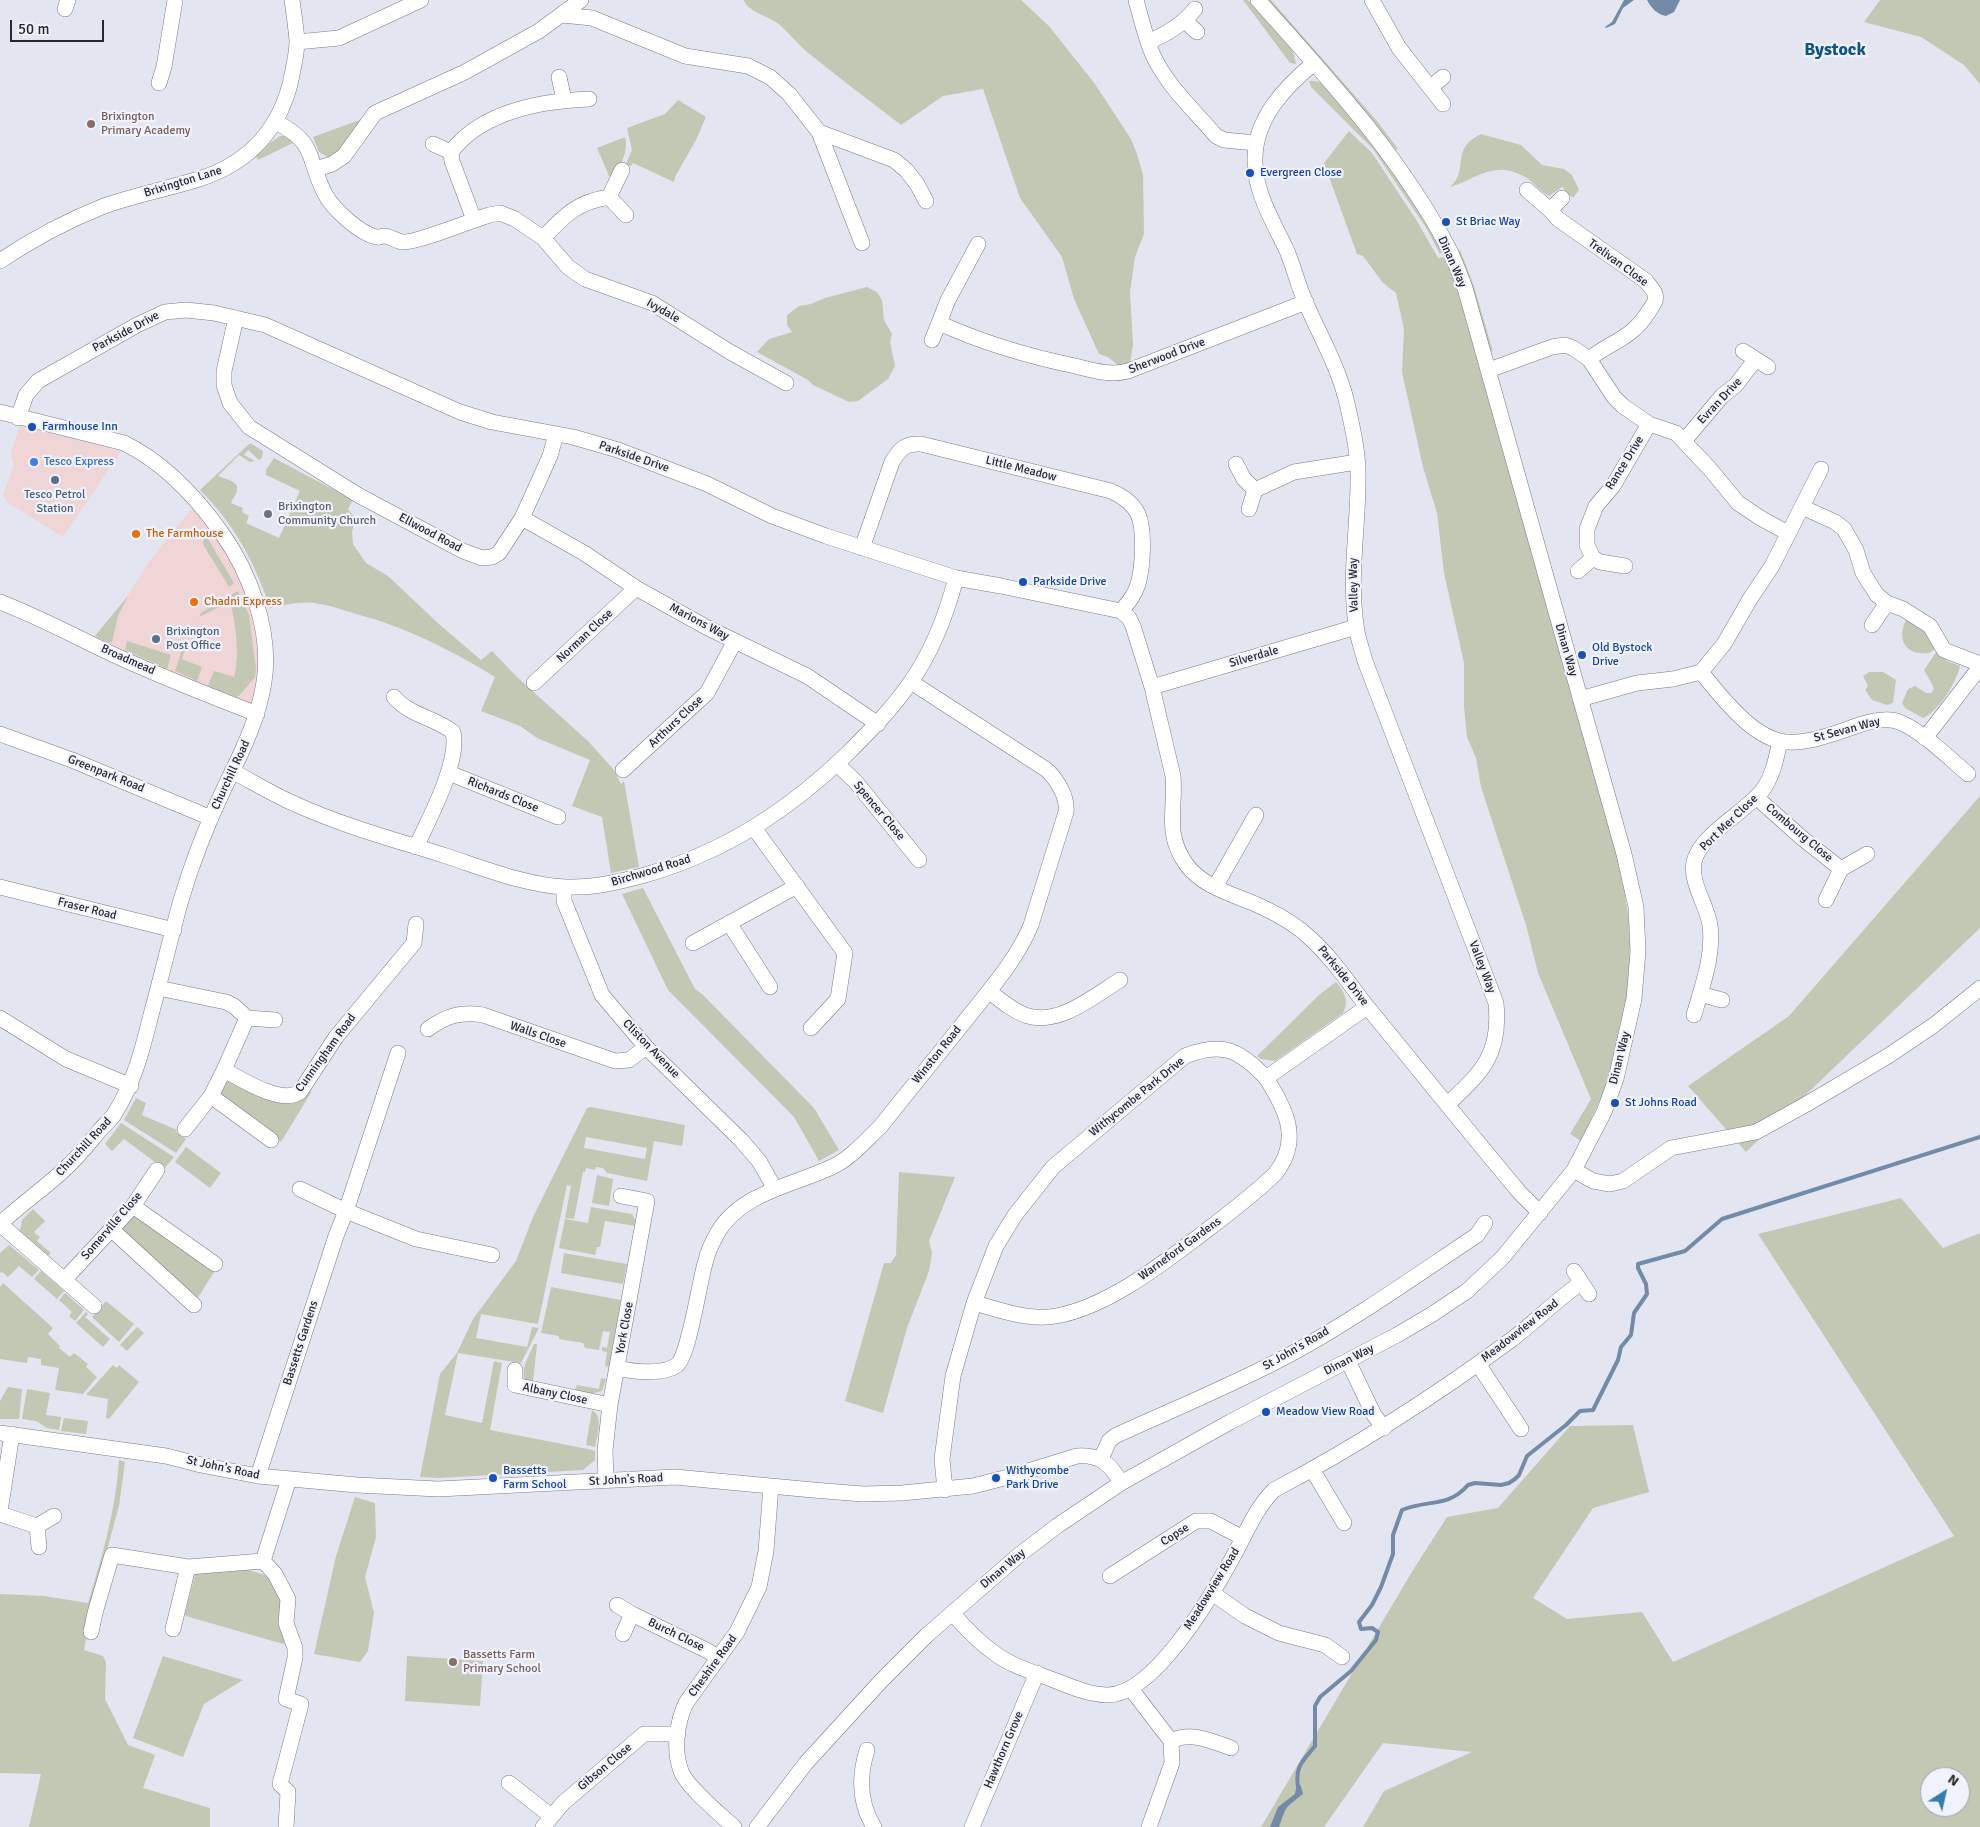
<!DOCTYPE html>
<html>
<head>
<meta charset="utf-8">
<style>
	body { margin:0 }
	#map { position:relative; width:1980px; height:1827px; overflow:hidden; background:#e3e6f1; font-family:Signika,sans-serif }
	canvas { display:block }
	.north { position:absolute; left:1920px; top:1767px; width:50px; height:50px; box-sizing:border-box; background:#f0f3ff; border:1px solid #a0a2ab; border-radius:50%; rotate:35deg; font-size:14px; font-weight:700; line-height:20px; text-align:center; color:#27282c }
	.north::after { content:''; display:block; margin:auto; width:18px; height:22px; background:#377cb1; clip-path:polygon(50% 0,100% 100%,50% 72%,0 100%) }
	.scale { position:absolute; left:10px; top:20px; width:94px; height:22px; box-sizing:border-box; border:2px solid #27282c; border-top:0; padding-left:6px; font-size:15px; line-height:18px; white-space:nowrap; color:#27282c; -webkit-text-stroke:4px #f0f3ff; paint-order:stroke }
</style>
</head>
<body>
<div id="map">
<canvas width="1980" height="1827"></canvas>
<div class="north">N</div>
<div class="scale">50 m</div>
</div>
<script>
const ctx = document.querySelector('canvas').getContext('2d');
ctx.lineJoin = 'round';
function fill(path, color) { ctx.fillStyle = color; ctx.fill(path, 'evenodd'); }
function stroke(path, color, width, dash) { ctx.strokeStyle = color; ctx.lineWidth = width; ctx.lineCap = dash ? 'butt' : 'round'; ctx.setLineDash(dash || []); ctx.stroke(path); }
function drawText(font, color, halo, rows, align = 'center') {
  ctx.font = font + ' Signika,sans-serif'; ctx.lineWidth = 4.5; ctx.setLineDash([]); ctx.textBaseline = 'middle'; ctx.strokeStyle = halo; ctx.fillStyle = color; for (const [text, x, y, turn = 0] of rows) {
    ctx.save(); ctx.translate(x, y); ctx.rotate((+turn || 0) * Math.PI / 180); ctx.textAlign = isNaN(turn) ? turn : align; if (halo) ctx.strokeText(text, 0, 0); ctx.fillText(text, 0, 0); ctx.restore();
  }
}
fill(new Path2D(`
	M20,424L98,444L121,452L63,537L13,506L7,502L3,494L14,465L11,453Z
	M192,508L211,530L243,579L253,613L259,666L255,708L91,641L128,595L148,563Z`), '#f0d5d7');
fill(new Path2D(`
	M744,0H1021L1049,26L1095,84L1131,139L1137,154L1143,175L1144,234L1135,257L1130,292L1133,345L1130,363L1119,366L1108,357L1099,354L1074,299L1062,257L1020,198L983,89L943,96L901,125C870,101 838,77 807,52C798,44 790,34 780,25C771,17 746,11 744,0Z
	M1243,0H1248L1290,46L1294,55L1296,64L1290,63Z
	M1267,0H1271L1377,121L1398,149L1396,150L1344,86Z
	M1880,0H1980V84L1964,65L1921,37L1864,22Z
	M1309,81H1316L1324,84L1378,150L1426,223L1442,252L1440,254L1427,229L1373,149L1311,87Z
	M678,100L706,117L696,140L675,177L674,182L633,163L631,166L626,164L632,150L627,128L665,114Z
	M365,118L342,152L331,159L319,152L313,137Z
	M1349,131L1372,153L1417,221L1438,258L1445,257L1456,285L1622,873L1629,922L1630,946L1628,990L1624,1016L1609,1080L1581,1141L1570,1134L1591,1099L1538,973L1526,925L1481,787L1476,758L1467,737L1464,706V663L1444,573L1437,513L1423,467L1402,372L1404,329L1396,293L1383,283L1363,256L1357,254L1324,163Z
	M1481,134L1521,145L1542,165L1564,169L1572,175L1579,190L1573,198L1562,187L1549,196C1540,192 1534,182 1525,177C1494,159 1477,179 1450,187C1470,170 1449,149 1481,134Z
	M280,136H287L297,141L258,160L256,156L271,142Z
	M625,137C629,151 620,166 613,179L609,176L597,148Z
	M1460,250L1474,286L1493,352L1489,349L1458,251Z
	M867,287L877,292L882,300L884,320L892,334L890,342L895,366L888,379L858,401L849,402L813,385L808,380L757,352L769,339L792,332L787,325V315L799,306L811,304L825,298Z
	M250,443L263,451L262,458L259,460L248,450L244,455L255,461L250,462L239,455L218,476C225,479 240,481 237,491C236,495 232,499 231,503L243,508L242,512L249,516L246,523L279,538L300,491L266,475V470L274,458L353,500L348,509L355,518L352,532L353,544L366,563L388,576L440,625L481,660L492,651L517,677L589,742L614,770L621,784L624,781L639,867L611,873L602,817L572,806L590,760L537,738L520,726L481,711L495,677C451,650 406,627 356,614C343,610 329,605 315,603C300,601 285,605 270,608C255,562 234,524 200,490Z
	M204,536L207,537L234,583L229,587L203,544Z
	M238,591L249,615L256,669L255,677L239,696L236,697L208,686L214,671L234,677C240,654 236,625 230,602L199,617L201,613Z
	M128,596L118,616L112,642L109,643L95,636Z
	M1906,620L1926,630L1935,649L1929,653C1906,656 1896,640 1906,620Z
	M127,641L171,655L167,669L125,650Z
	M183,646L186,647L182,659L202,667L197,681L175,671Z
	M1937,651L1947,661L1960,666C1956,683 1939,711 1923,718L1905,708L1902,703L1908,689L1915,686L1926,693H1931L1934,689L1932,684L1924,670Z
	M1869,672H1883L1896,680L1893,703L1887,705L1872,700L1865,690L1868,686L1863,676Z
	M1980,796V928L1746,1152L1688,1086L1789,1016Z
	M643,888L695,989L702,994L814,1108L839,1150L819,1161L794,1117L668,990L622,894Z
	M1336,982C1344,992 1350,1000 1343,1013L1275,1061L1261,1059L1257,1056L1319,995Z
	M228,1080L285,1103L299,1100L312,1091L281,1142L220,1093L225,1081Z
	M136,1098L146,1103L142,1115L177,1130L176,1132L186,1139L176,1153L124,1120Z
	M591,1107L685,1125L682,1146L654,1141L647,1181L607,1173L603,1168L596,1167L595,1170L586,1168L585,1172H583L574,1219L565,1218L571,1186L567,1185L538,1324L481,1314L476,1338L527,1347L532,1327L539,1328L521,1363L458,1353L445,1415L482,1423L494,1361L502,1363L490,1430L588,1449L595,1451V1460L583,1470L439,1478L420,1477L440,1374L457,1353L473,1319L516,1261L533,1217L587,1108ZM586,1137L647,1148L645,1159L584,1148Z
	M121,1123L174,1157L164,1169L124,1139L112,1151L105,1144Z
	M186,1147L221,1173L210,1188L175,1162Z
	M899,1172L955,1177L929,1241L932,1253L929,1271L907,1328L883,1413L845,1401L884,1263H891L896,1255Z
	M597,1175L613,1179L609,1206L592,1203Z
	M1901,1198L1943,1248L1980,1233V1827H1363L1384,1791L1472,1752L1383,1743L1324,1827H1261L1413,1570L1447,1517L1498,1508L1570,1426L1633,1425L1649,1492L1593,1508L1533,1598L1567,1619L1642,1612L1673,1662L1954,1536L1758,1234ZM1930,1777H1960V1807H1930Z
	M591,1207L632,1214L636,1222L635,1226L605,1221L600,1247H597L595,1255L559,1248L565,1219L588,1223Z
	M33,1209L45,1221L34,1232L40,1237L37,1241L51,1253L48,1256L20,1231L22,1220Z
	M135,1213L216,1269L197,1299L121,1231L124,1221Z
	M9,1245L39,1270L32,1277L19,1266L8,1277L2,1272L0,1273V1253Z
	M564,1253L627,1264L623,1284L561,1273Z
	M41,1271L64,1291L57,1299L34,1279Z
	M3,1283L53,1328L48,1334L60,1346L59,1348L70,1357L74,1353L88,1364L86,1367L97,1377L83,1394L55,1390L59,1368L41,1365V1359L28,1357L27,1363L0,1359V1287Z
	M551,1287L621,1300L609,1367L605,1366L607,1352L602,1351V1347L607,1348L610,1332L603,1331L599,1350L585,1348L583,1343L559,1339V1336L541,1333Z
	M65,1293L84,1310L75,1321L69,1316L72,1312L59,1300Z
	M106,1301L134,1324L119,1342L92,1317Z
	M86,1312L88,1314L85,1317L110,1339L103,1347L76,1323Z
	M137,1327L144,1333L127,1351L120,1345Z
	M534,1344H537L533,1382L525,1381C520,1368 530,1355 534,1344Z
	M113,1365L117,1368L119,1365L139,1382L109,1419L106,1418L108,1399L86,1395Z
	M601,1378L606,1379L602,1391L594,1393L592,1396L575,1390L577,1385L599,1389Z
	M8,1387L22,1389L19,1419H0V1401Z
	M27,1389L50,1393L46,1415L61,1417L59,1430L47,1428L36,1421L22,1419Z
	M592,1410C604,1417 597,1435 595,1447L586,1445Z
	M64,1418L88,1421L86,1434L61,1431Z
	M119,1460L125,1462L119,1506L92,1605L84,1650L103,1656L106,1662L105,1699L128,1745L155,1755L143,1788L210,1808V1827H29L41,1774L0,1773V1594L44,1596L88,1603C102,1556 116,1510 119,1460Z
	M355,1497L375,1503L376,1537L365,1577L374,1613L368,1651L360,1662L314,1654L336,1556Z
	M249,1570C254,1572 260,1573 264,1575C288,1589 284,1619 285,1642L283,1644L186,1616L185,1614L195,1575L198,1572Z
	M163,1656L243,1680L204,1704L183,1757L133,1738Z
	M407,1656L483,1661L480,1706L405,1701Z`), '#c2c8b3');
fill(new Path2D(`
	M1624,0H1634L1623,8L1615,24L1606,28L1605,27L1612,22Z
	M1647,0H1680L1674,12L1666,16C1658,15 1651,8 1647,0Z
	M1297,1783L1301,1786L1303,1794C1284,1809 1287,1805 1279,1827H1270L1278,1807L1295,1794Z`), '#738ba7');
stroke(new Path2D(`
	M1298,1787C1295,1766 1302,1762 1315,1746V1706L1320,1697L1351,1671L1376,1640L1378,1632L1372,1628L1361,1629L1359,1622L1372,1605L1381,1587L1393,1554V1535L1402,1510C1429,1499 1448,1508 1468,1485L1475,1483L1501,1485L1509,1483L1515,1479L1519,1475L1527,1456L1566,1425L1580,1411L1593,1410L1618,1360L1621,1347L1631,1335L1634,1313L1647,1294L1646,1284L1638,1268V1264L1685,1251L1722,1219L1980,1137`), '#738ba7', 4);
const minor = new Path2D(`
	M1136,0C1141,18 1145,36 1152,53C1166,85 1194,110 1216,136L1224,140L1256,143
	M1372,0L1399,48L1443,104
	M65,9L68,0
	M562,15L592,18L685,56L748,66L770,77L789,94L819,132L862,243
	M1185,21L1197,32
	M297,42L339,38L421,0
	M1148,42C1167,34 1182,25 1195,9
	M1314,63C1285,87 1255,118 1255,159C1254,192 1274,223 1287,251C1294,268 1298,285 1305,301C1319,334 1337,364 1346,399C1352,425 1359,454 1358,481C1358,529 1349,577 1356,624C1357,637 1362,649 1365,661L1496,1003C1501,1054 1483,1071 1448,1104
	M559,77L564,100
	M159,83L164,67L175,0
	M1431,87L1443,77
	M276,122C318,144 306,157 325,194C333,209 359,233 376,237C381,238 379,236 384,236C390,236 396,241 402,242C414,244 473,220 489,215L500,213L515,219L543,238L568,267L585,279L652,303L730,352L786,383
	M819,132L894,160L906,170L917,184L926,201
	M433,144L451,152
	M316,169L332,164L344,156L375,113L465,72L539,31L581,0
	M1527,190L1550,210L1558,219L1646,281C1649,285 1653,289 1655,294C1657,301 1653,305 1649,311C1632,339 1612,341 1589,359
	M609,197L626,215
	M1550,210L1562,198
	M474,220L452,161L451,152C482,111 540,101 589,99
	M543,238C565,215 577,202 609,197L622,170
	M978,244L948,300L939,323C983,343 1027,356 1075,366C1092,370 1110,376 1128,371L1306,302
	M0,261C31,240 69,220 104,206C135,195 167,189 199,179C250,163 282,127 292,75C294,64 297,53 297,41C296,28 294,14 292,0
	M236,318L224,371V385L230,403L249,427L358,495L463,551L482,558L492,557L499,553L522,518L550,456L556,434
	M932,340L939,323
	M1743,351L1768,367
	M1489,370L1552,347L1565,345L1573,348L1589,359L1614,397L1623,406L1649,424L1676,433L1710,469L1738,503L1762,519L1788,533
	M0,412L124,443C163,462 196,497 221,532C250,572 272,632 264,682C258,722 239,757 222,793C206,827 192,863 181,900C171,936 162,974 152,1011C143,1047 135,1081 115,1113C111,1120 105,1124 100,1130C89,1143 79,1156 66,1168C45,1188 21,1204 0,1224
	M18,418L26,395L38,381L137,325L165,312L186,310L214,313L265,325L460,412L492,422L573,437L618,450L707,484L772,516L826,536L956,578L1001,586L1121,611L1129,618L1133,626L1152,687L1173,776C1176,809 1164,833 1186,864C1204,889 1238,895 1264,908C1281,916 1298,926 1311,939C1334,960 1350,985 1369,1009C1419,1070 1469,1132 1520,1193L1540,1213
	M1684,441L1722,396L1736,385L1755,360
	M1236,464L1244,479L1255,490L1294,472L1357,462
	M1802,507L1835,522L1844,529L1856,550L1863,573L1877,595L1887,603L1903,609L1930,626L1944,650L1980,664
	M1249,509L1255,490
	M522,518L584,553L636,588L706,627L807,676L878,724
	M862,548L892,462C900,449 905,443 921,444L1111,491C1122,496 1132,502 1138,514C1145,530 1143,567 1138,584C1135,595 1128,603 1121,611
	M1593,558L1587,545V529L1596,506L1613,486L1649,424
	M1578,571L1593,558L1600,562L1625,566
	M0,602C39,617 74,636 112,654C159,676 208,695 257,714
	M1872,625L1887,603
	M1701,672C1720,695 1749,734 1780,741C1799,745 1821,738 1839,732C1854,727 1874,718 1891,720C1913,722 1950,759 1968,774
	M534,683L636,588
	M1152,687L1356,627
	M394,697C409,715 435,718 453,732C460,762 429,819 416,847
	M1580,699L1637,683L1673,679L1701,672L1724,644L1750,599L1772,566L1821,469
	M0,734L72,760L211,818
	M1925,738L1980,667
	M837,764L855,781L919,860
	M623,770L707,693L735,641
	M232,771C253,782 274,795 295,804C343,826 396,840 446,856C483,868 528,886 566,887C594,888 619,882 645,875C725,852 789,810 848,753C870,731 892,709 910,683C932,652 946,616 956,578
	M449,773L558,817
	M1756,797L1802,838L1841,869L1867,854
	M754,828L845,953L838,999L811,1028
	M0,887L174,930
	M564,887V901L602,995L646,1047L741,1140L759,1161L775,1189
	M1215,887L1256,815
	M1826,900L1841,869
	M729,923L770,987
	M693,943L797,886
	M158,988L226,1002L234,1006L247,1018L224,1070C243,1080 281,1105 300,1092L336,1037L414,943L416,924
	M989,991C1000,1000 1014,1012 1028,1016C1060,1025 1094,996 1120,980
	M1700,994L1722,1000
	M1694,1015C1702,986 1714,956 1710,925C1707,905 1690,883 1694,862C1699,836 1745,812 1762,791C1773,776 1776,759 1780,741
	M0,1018L66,1059L131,1086
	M247,1018L275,1020
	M428,1029C446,1016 461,1011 483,1015L615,1061L629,1060L646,1047
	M211,1096L271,1140
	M185,1129L211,1096L224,1070
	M1574,1170L1593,1181L1610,1184L1623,1181L1671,1148L1756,1132L1805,1105L1888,1056L1934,1025L1980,988
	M300,1189L346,1211L416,1239L492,1255
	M133,1206L215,1264
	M0,1224L94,1306
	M111,1229L194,1305
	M1574,1271L1589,1294
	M65,1279L133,1206L157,1170
	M974,1303C1000,1310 1029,1321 1056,1316C1106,1307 1158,1267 1198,1237C1224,1217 1251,1197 1275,1174C1302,1140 1286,1109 1266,1078
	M1348,1361L1374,1415L1384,1428
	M1478,1364L1521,1429
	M618,1368C633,1372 664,1375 677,1365C690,1353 699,1281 706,1260C708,1250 713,1241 718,1232C742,1192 795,1185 834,1166C852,1157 866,1140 880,1127C910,1090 939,1053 969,1016C992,987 1017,959 1031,925L1066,812C1068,797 1057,780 1047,770L911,682
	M515,1370V1385L610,1405
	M0,1433L166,1456L201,1465L258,1476L357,1485L438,1489L675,1477L813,1490L863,1494L902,1493L973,1486L1012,1476L1077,1456C1099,1454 1111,1464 1121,1483
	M1101,1459L1109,1441L1115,1436C1174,1409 1235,1384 1291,1354C1355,1319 1417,1275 1477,1235L1485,1223
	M1312,1469L1344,1523
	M258,1476L336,1236L346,1211L398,1053
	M606,1481L605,1450L610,1405L647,1201L621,1196
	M945,1490L942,1459L953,1376L974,1303L996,1246L1015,1215L1053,1167L1185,1056C1222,1041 1240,1050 1266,1078L1367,1007
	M0,1511L12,1434
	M0,1514L37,1526L39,1547
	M37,1526L54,1516
	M263,1561L275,1574L288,1599L286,1623L295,1648V1658L286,1699L301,1704L280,1784L288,1792L286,1827
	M1110,1576L1196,1521H1211L1243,1538
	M1212,1593L1245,1616L1279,1633L1325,1645L1342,1657
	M617,1605L632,1614
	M952,1613C965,1627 977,1641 993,1652C1012,1667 1037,1673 1059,1682C1074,1688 1089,1694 1106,1695C1152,1697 1209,1600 1229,1564C1244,1539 1253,1511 1274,1490C1357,1446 1435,1396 1511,1340C1535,1322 1556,1300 1581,1283
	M173,1629L188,1567
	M91,1632L95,1613L112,1555L188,1567L263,1561L289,1479
	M623,1634L632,1614L708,1651L719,1658
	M1131,1689L1171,1741L1172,1763L1149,1827
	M1171,1741C1191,1731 1212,1741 1231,1748
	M867,1750C859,1776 859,1803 874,1827
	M509,1783L551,1816
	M543,1827L563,1803L644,1734H678
	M734,1827C721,1815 686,1786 681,1771C673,1750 677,1722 686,1703L737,1632L759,1587L766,1551L771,1486
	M757,1827L806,1763L881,1681L927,1635L1019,1555L1057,1526L1121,1483L1230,1422L1397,1335L1431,1315L1467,1291L1503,1257L1574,1170L1604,1112L1616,1079L1634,999L1638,951L1636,907L1624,854L1465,288C1460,275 1455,261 1449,249C1400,156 1328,78 1258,0
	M972,1827L1037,1673`);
stroke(minor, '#797b85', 16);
stroke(minor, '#fff', 15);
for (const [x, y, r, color] of [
	[91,124,5,"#8d6e63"],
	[1250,173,5,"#1a4fb4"],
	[1446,222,5,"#1a4fb4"],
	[32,427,5,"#1a4fb4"],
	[34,462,5,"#3f7fe0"],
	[55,480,5,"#5c6f8a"],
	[268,514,5,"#6b7280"],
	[136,534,5,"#e8710a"],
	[1023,582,5,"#1a4fb4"],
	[194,602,5,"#e8710a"],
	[156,639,5,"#5c6f8a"],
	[1582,655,5,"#1a4fb4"],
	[1615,1103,5,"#1a4fb4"],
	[1266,1412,5,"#1a4fb4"],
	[493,1478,5,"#1a4fb4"],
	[996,1478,5,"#1a4fb4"],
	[453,1662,5,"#8d6e63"]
]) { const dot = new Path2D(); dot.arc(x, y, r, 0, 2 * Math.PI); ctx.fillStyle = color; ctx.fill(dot); stroke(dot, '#f0f3ff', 2); }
drawText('12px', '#785e54', '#f0f3ff', [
	["Brixington",101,117],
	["Primary Academy",101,131],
	["Bassetts Farm",463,1655],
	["Primary School",463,1669]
], 'left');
drawText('12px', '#164399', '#f0f3ff', [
	["Evergreen Close",1260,173],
	["St Briac Way",1456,222],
	["Farmhouse Inn",42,427],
	["Parkside Drive",1033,582],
	["Old Bystock",1592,648],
	["Drive",1592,662],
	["St Johns Road",1625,1103],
	["Meadow View Road",1276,1412],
	["Bassetts",503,1471],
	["Farm School",503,1485],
	["Withycombe",1006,1471],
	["Park Drive",1006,1485]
], 'left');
drawText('12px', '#27282c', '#f0f3ff', [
	["Brixington Lane",183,182,-17],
	["Dinan Way",1452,262,66],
	["Trelivan Close",1618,263,36],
	["Ivydale",663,311,30],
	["Parkside Drive",126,332,-28],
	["Sherwood Drive",1167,356,-21],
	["Evran Drive",1720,401,-47],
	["Parkside Drive",634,457,19],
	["Rance Drive",1625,463,-58],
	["Little Meadow",1021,469,14],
	["Ellwood Road",430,533,28],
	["Valley Way",1354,585,-91],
	["Marions Way",699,622,28],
	["Norman Close",585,636,-43],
	["Dinan Way",1566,650,74],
	["Silverdale",1254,657,-16],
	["Broadmead",128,660,24],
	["Arthurs Close",676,722,-43],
	["St Sevan Way",1847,730,-15],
	["Greenpark Road",106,774,22],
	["Churchill Road",231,775,-65],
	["Richards Close",503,795,22],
	["Spencer Close",879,811,50],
	["Port Mer Close",1729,823,-44],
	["Combourg Close",1799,833,40],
	["Birchwood Road",651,871,-17],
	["Fraser Road",87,909,14],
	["Valley Way",1482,967,69],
	["Parkside Drive",1343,976,51],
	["Walls Close",538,1035,19],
	["Cliston Avenue",651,1049,46],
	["Cunningham Road",326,1053,-54],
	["Winston Road",937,1055,-51],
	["Dinan Way",1620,1058,-76],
	["Withycombe Park Drive",1137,1097,-39],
	["Churchill Road",84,1147,-47],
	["Somerville Close",112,1226,-49],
	["Warneford Gardens",1180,1249,-36],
	["York Close",625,1328,-80],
	["Meadowview Road",1520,1331,-38],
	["Bassetts Gardens",301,1343,-72],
	["St John's Road",1296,1349,-30],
	["Dinan Way",1349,1360,-27],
	["Albany Close",555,1394,12],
	["St John's Road",223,1468,12],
	["St John's Road",626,1480,-3],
	["Copse",1175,1535,-33],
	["Dinan Way",1003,1569,-40],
	["Meadowview Road",1212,1589,-58],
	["Burch Close",676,1635,26],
	["Cheshire Road",713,1666,-54],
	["Hawthorn Grove",1004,1750,-67],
	["Gibson Close",605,1767,-40]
]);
drawText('12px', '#366cbe', '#f0f3ff', [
	["Tesco Express",44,462]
], 'left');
drawText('12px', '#4e5e75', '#f0f3ff', [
	["Tesco Petrol",55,495],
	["Station",55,509],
	["Brixington",166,632,"left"],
	["Post Office",166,646,"left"]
]);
drawText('12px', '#5b616d', '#f0f3ff', [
	["Brixington",278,507],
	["Community Church",278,521]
], 'left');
drawText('12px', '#c56008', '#f0f3ff', [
	["The Farmhouse",146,534],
	["Chadni Express",204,602]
], 'left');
drawText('bold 18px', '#115583', '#f0f3ff', [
	["Bystock",1835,50]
]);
</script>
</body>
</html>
